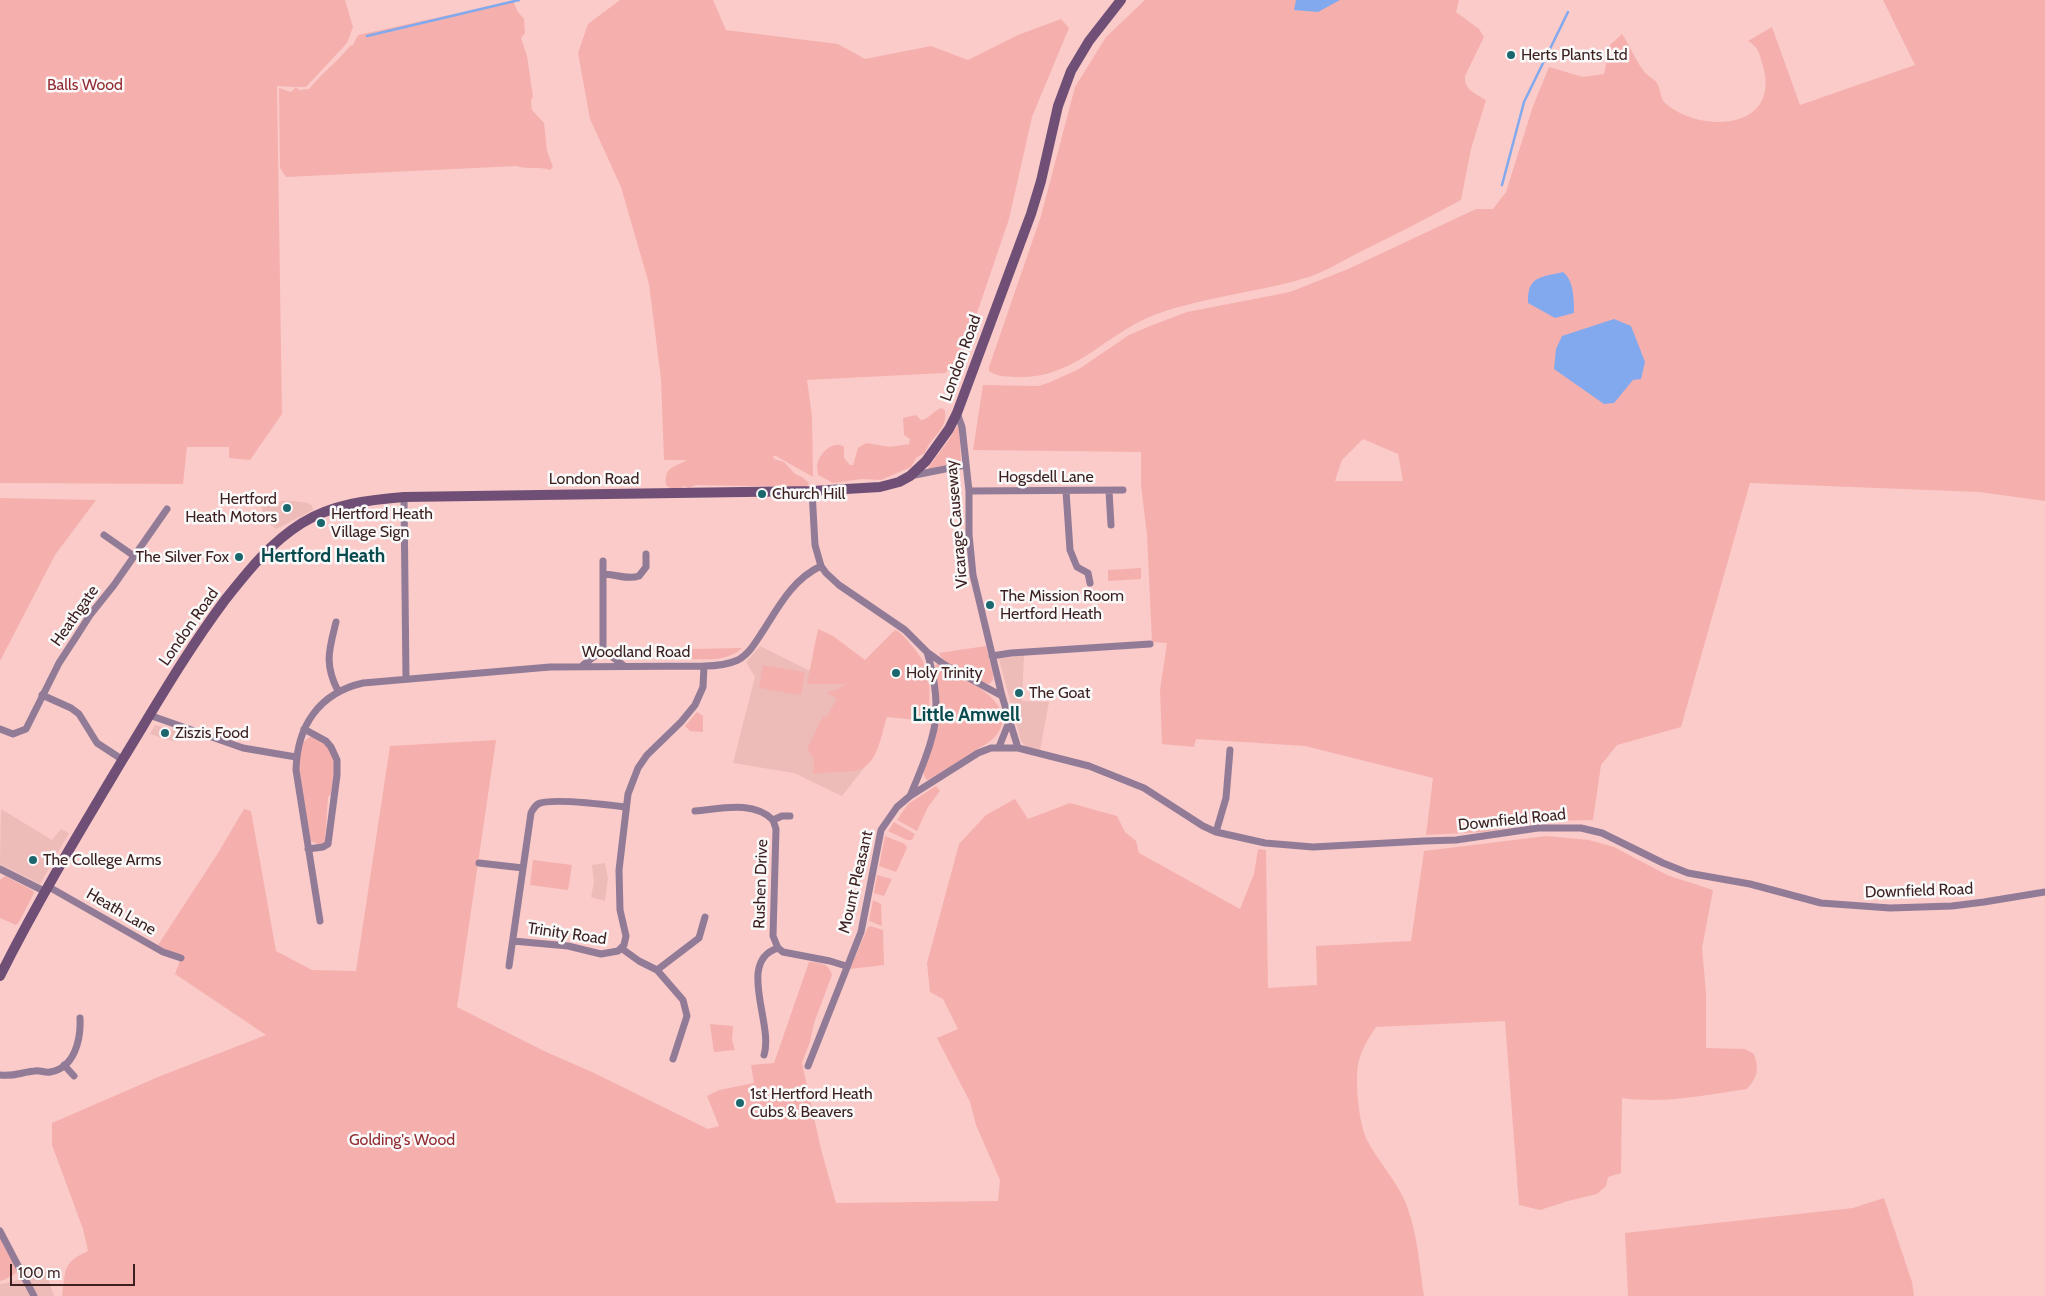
<!DOCTYPE html>
<html>
<head>
<meta charset="utf-8">
<style>
	body { margin:0 }
	#map { position:relative; width:2045px; height:1296px; overflow:hidden; background:#facbc9; font-family:Cabin,sans-serif }
	canvas { display:block }
	.scale { position:absolute; left:10px; top:1264px; width:125px; height:22px; box-sizing:border-box; border:2px solid #3c1f1f; border-top:0; padding-left:6px; font-size:15px; line-height:18px; white-space:nowrap; color:#3c1f1f; -webkit-text-stroke:4px #f9f9f9; paint-order:stroke }
</style>
</head>
<body>
<div id="map">
<canvas width="2045" height="1296"></canvas>
<div class="scale">100 m</div>
</div>
<script>
const ctx = document.querySelector('canvas').getContext('2d');
ctx.lineJoin = 'round';
function fill(path, color) { ctx.fillStyle = color; ctx.fill(path, 'evenodd'); }
function stroke(path, color, width, dash) { ctx.strokeStyle = color; ctx.lineWidth = width; ctx.lineCap = dash ? 'butt' : 'round'; ctx.setLineDash(dash || []); ctx.stroke(path); }
function drawText(font, color, halo, rows, align = 'center') {
  ctx.font = font + ' Cabin,sans-serif'; ctx.lineWidth = 5; ctx.setLineDash([]); ctx.textBaseline = 'middle'; ctx.strokeStyle = halo; ctx.fillStyle = color; for (const [text, x, y, turn = 0] of rows) {
    ctx.save(); ctx.translate(x, y); ctx.rotate((+turn || 0) * Math.PI / 180); ctx.textAlign = isNaN(turn) ? turn : align; if (halo) ctx.strokeText(text, 0, 0); ctx.fillText(text, 0, 0); ctx.restore();
  }
}
fill(new Path2D(`
	M262,501H293L308,503L312,506L313,510L276,529L262,517Z
	M760,646L810,671L808,684H846L874,755L842,796L794,773L733,763L755,677L746,662Z
	M1024,655L1022,701L1049,702L1040,750L1026,747L1021,741L999,659Z
	M155,725L179,732L175,742L150,734Z
	M1,809L52,840L61,829L69,833L40,884L0,864Z
	M605,863L608,878L605,901L591,897L594,882L592,865Z
	M45,1270L54,1296H0V1284L8,1283Z`), '#edbbb8');
fill(new Path2D(`
	M0,0H345L353,27L347,43L306,87H296L299,90L309,89C322,73 337,62 350,46L353,45L358,35L513,1L518,12L524,19L525,33L521,38L527,56L532,90L533,96L531,101L532,110L544,123L547,151L553,167L550,170C539,166 527,170 517,166L286,177L280,168L279,88L291,92L296,87L277,86L282,414L250,460L229,458V447H187L183,484L0,483Z
	M620,0H713L726,30L838,44L865,59L931,46L968,60L1018,35L1061,19L1069,28L1032,117L1009,219L961,360L945,373L807,380L812,416L813,477L776,456H773L774,459L784,462L795,474L802,477L809,483L807,487L696,485L689,488L685,486C676,490 673,491 666,485C664,466 674,468 687,460H664L661,379L649,284L621,187L590,119L578,53L588,24Z
	M1145,0H1459L1456,12L1479,29L1484,37L1465,76C1464,90 1476,94 1486,100L1471,149L1461,200C1428,218 1394,235 1360,252C1344,260 1328,270 1312,276C1262,292 1207,296 1157,314C1104,333 1077,380 1014,377C1005,376 997,377 989,371V367L1041,216L1075,87L1106,37Z
	M1883,0H2045V501L1979,492L1750,483L1681,727L1617,745L1601,765L1593,820L1545,821L1483,832L1426,835L1433,778L1305,746L1196,739L1194,747L1162,744L1160,690L1167,643L1152,642L1147,535L1141,485V452L973,450L983,385L1038,386L1048,383L1079,369L1129,335L1150,326L1187,312L1290,292L1348,269L1476,209H1493L1506,192L1533,106L1549,67L1583,77L1604,74L1610,45L1622,34C1630,46 1635,59 1643,70C1646,76 1654,78 1657,83C1661,89 1660,99 1666,104C1702,134 1781,130 1763,66C1759,53 1760,49 1748,41L1772,27L1800,105L1915,65ZM1363,439L1398,454L1403,481H1335L1342,460Z
	M942,408L945,411C948,430 930,437 925,453L916,458L911,467L881,480L862,479L833,483L818,475C818,472 817,469 817,466C818,455 833,439 844,447V458L850,465H853L858,448L866,443L890,447L909,444L910,439L904,435L903,418L916,415L921,420C930,419 933,410 942,408Z
	M957,426L959,427L961,461L929,469L928,468L948,441Z
	M0,498L96,500L55,555L0,661Z
	M1141,568V579L1108,581V570Z
	M818,629L833,636L865,660L895,630C902,633 907,640 912,646C934,670 930,691 928,721L887,717C881,734 878,767 855,771C841,772 827,772 813,774C815,758 815,761 807,749L823,716L827,717L837,698L826,692L839,689L845,684H807Z
	M986,646L993,675V680L989,684C976,682 944,665 939,653Z
	M742,648C728,662 707,659 689,659V649Z
	M937,664C958,675 1020,701 998,733C992,742 979,748 970,754C956,762 942,773 927,780L924,776V770L938,697L935,665Z
	M763,665L805,672L801,695L759,688Z
	M697,712L703,716V732L690,731L685,726Z
	M311,736C315,738 322,740 325,743C339,756 333,779 331,794L328,797L325,842L320,845L311,841L309,836L298,762L302,743Z
	M496,740L457,1007L544,1051L592,1072L708,1129L719,1126L707,1096L719,1090L754,1083L751,1065L774,1063L809,962C820,963 829,963 832,975L814,1023L810,1042L802,1063L821,1149L836,1203L998,1201L1000,1180L976,1125L970,1102L937,1038L958,1029L943,999L930,992L927,963L959,844L986,815L1015,799L1028,819L1070,803L1117,816L1125,832L1136,841L1139,853L1240,909L1254,874L1258,849L1266,850L1268,988L1317,985L1316,946L1411,941L1424,851L1546,836L1589,840L1614,847L1667,875L1713,890L1702,948L1706,992V1048L1745,1049L1754,1054C1759,1069 1758,1077 1747,1089C1705,1095 1664,1104 1622,1098L1621,1173L1608,1177L1606,1186L1597,1194L1568,1201L1540,1210L1519,1205L1505,1021L1376,1027C1369,1038 1360,1051 1358,1065C1355,1082 1359,1125 1367,1140C1377,1159 1392,1176 1402,1195C1417,1225 1419,1263 1424,1296H62C66,1269 62,1263 88,1251L83,1229L52,1145V1123L158,1077L266,1035L175,974L181,958L158,945L218,853L244,809L251,811L276,951L312,970L356,971L390,746Z
	M936,786L940,791L928,807L917,831L897,820L908,804Z
	M894,822L915,834L912,840H907L888,831Z
	M885,836L905,844L907,848L896,872L879,866Z
	M533,860L572,865L568,890L530,885Z
	M877,875L892,879L884,896L874,893Z
	M5,876L32,890L34,893L19,922L16,925L0,918V880Z
	M873,900L881,904L882,926L869,921Z
	M870,926L883,930L884,965L850,969L868,927Z
	M710,1024L733,1026L732,1040L735,1050L714,1052Z
	M1884,1198L1912,1282L1914,1296H1628L1625,1233L1853,1208Z
	M0,1230L18,1272L4,1280L0,1281Z`), '#f5b0ad');
fill(new Path2D(`
	M1296,0H1340L1318,12L1294,10Z
	M1563,272C1574,280 1574,300 1574,313L1555,318L1528,303C1527,276 1541,277 1563,272Z
	M1614,319L1631,326L1645,362L1641,379L1633,380L1614,403L1604,404L1554,369L1556,349L1562,336Z`), '#82a9ed');
stroke(new Path2D(`
	M367,36L519,0
	M1502,185L1524,102L1568,12`), '#82a9ed', 2.5);
stroke(new Path2D(`
	M957,413L962,427L969,491V534L973,575L1002,696L1018,748
	M910,476L965,465
	M812,491L815,545L821,566L826,573L839,585L905,630L927,652L945,665L1002,696
	M969,491L1123,490
	M1066,491L1070,550L1077,567L1088,573L1090,583
	M1109,491L1111,525
	M404,497L406,679
	M104,535L134,556
	M603,561V650
	M603,574C615,574 628,580 639,576L646,567V554
	M336,622C329,650 324,664 338,691
	M603,650L623,665
	M992,656L1011,653L1150,644
	M583,665L603,650
	M42,695L71,708L79,714L97,743L123,760
	M149,715L243,748L296,757
	M0,729L13,734L26,729L59,663L76,637L90,615L114,585L167,509
	M304,729L326,741L331,747L337,760V775L328,844L323,847L308,849
	M999,747L1009,722
	M910,796C918,777 927,757 932,737C940,711 935,678 927,652
	M695,811C720,809 753,800 773,820L782,816H790
	M773,820L776,829L773,936L778,948L783,952L830,961L846,966
	M1216,832L1226,798L1230,750
	M479,863L523,868
	M0,869L46,892
	M49,887L163,952L181,958
	M320,921L296,770C297,726 319,693 363,683L550,667L704,666C715,666 727,665 738,660C749,654 756,642 763,631C779,606 793,579 821,566
	M513,941L568,946L601,954L618,951L624,945L626,936L620,910L619,870L628,794L638,768L647,755L681,722L695,705L703,687L704,666
	M621,948L639,961L657,970L683,1000L687,1016L673,1059
	M509,966L531,813C533,809 535,806 538,804C550,798 609,805 625,807
	M657,970L699,938L705,917
	M764,1055C774,1024 736,961 778,948
	M64,1065L74,1076
	M808,1066L861,932L881,830L897,807L910,796L978,753L991,748H1018L1089,766L1144,788L1203,826L1216,832L1265,843L1313,847L1424,841L1456,840L1538,828H1581L1602,833L1663,863L1688,873L1750,884L1821,903L1890,908L1952,906L1984,902L2045,892
	M0,1075C14,1077 22,1072 35,1071C40,1070 45,1073 50,1072C75,1068 81,1039 80,1018
	M0,1231L34,1296`), '#927b96', 7);
stroke(new Path2D(`
	M0,976C37,902 80,831 123,759C156,705 187,651 225,600C248,571 270,543 302,523C333,504 368,500 404,497L812,491L880,487L899,482L910,476L926,461L949,429L957,413L1031,214L1041,181L1058,106L1071,71L1089,41L1121,0`), '#704f76', 10);
for (const [x, y, r, color] of [
	[1511,55,5,"#1a686d"],
	[762,494,5,"#1a686d"],
	[287,508,5,"#1a686d"],
	[321,523,5,"#1a686d"],
	[239,557,5,"#1a686d"],
	[990,605,5,"#1a686d"],
	[896,673,5,"#1a686d"],
	[1019,693,5,"#1a686d"],
	[165,733,5,"#1a686d"],
	[33,860,5,"#1a686d"],
	[740,1103,5,"#1a686d"]
]) { const dot = new Path2D(); dot.arc(x, y, r, 0, 2 * Math.PI); ctx.fillStyle = color; ctx.fill(dot); stroke(dot, '#f9f9f9', 2); }
drawText('16px', '#3c1f1f', '#f9f9f9', [
	["Herts Plants Ltd",1521,55],
	["Church Hill",772,494],
	["Hertford",277,499,"right"],
	["Heath Motors",277,517,"right"],
	["Hertford Heath",331,514],
	["Village Sign",331,532],
	["The Silver Fox",229,557,"right"],
	["The Mission Room",1000,596],
	["Hertford Heath",1000,614],
	["Holy Trinity",906,673],
	["The Goat",1029,693],
	["Ziszis Food",175,733],
	["The College Arms",43,860],
	["1st Hertford Heath",750,1094],
	["Cubs & Beavers",750,1112]
], 'left');
drawText('16px', '#932c32', '#f9f9f9', [
	["Balls Wood",85,85],
	["Golding's Wood",402,1140]
]);
drawText('16px', '#3c1f1f', '#f9f9f9', [
	["London Road",961,358,-70],
	["Hogsdell Lane",1046,477],
	["London Road",594,479],
	["Vicarage Causeway",957,524,-95],
	["Heathgate",75,616,-55],
	["London Road",189,627,-55],
	["Woodland Road",636,652],
	["Downfield Road",1512,820,-6],
	["Mount Pleasant",856,882,-77],
	["Rushen Drive",761,884,-88],
	["Downfield Road",1919,891,-2],
	["Heath Lane",121,912,30],
	["Trinity Road",567,934,8]
]);
drawText('bold 19px', '#094a4e', '#f9f9f9', [
	["Hertford Heath",323,556],
	["Little Amwell",966,715]
]);
</script>
</body>
</html>
